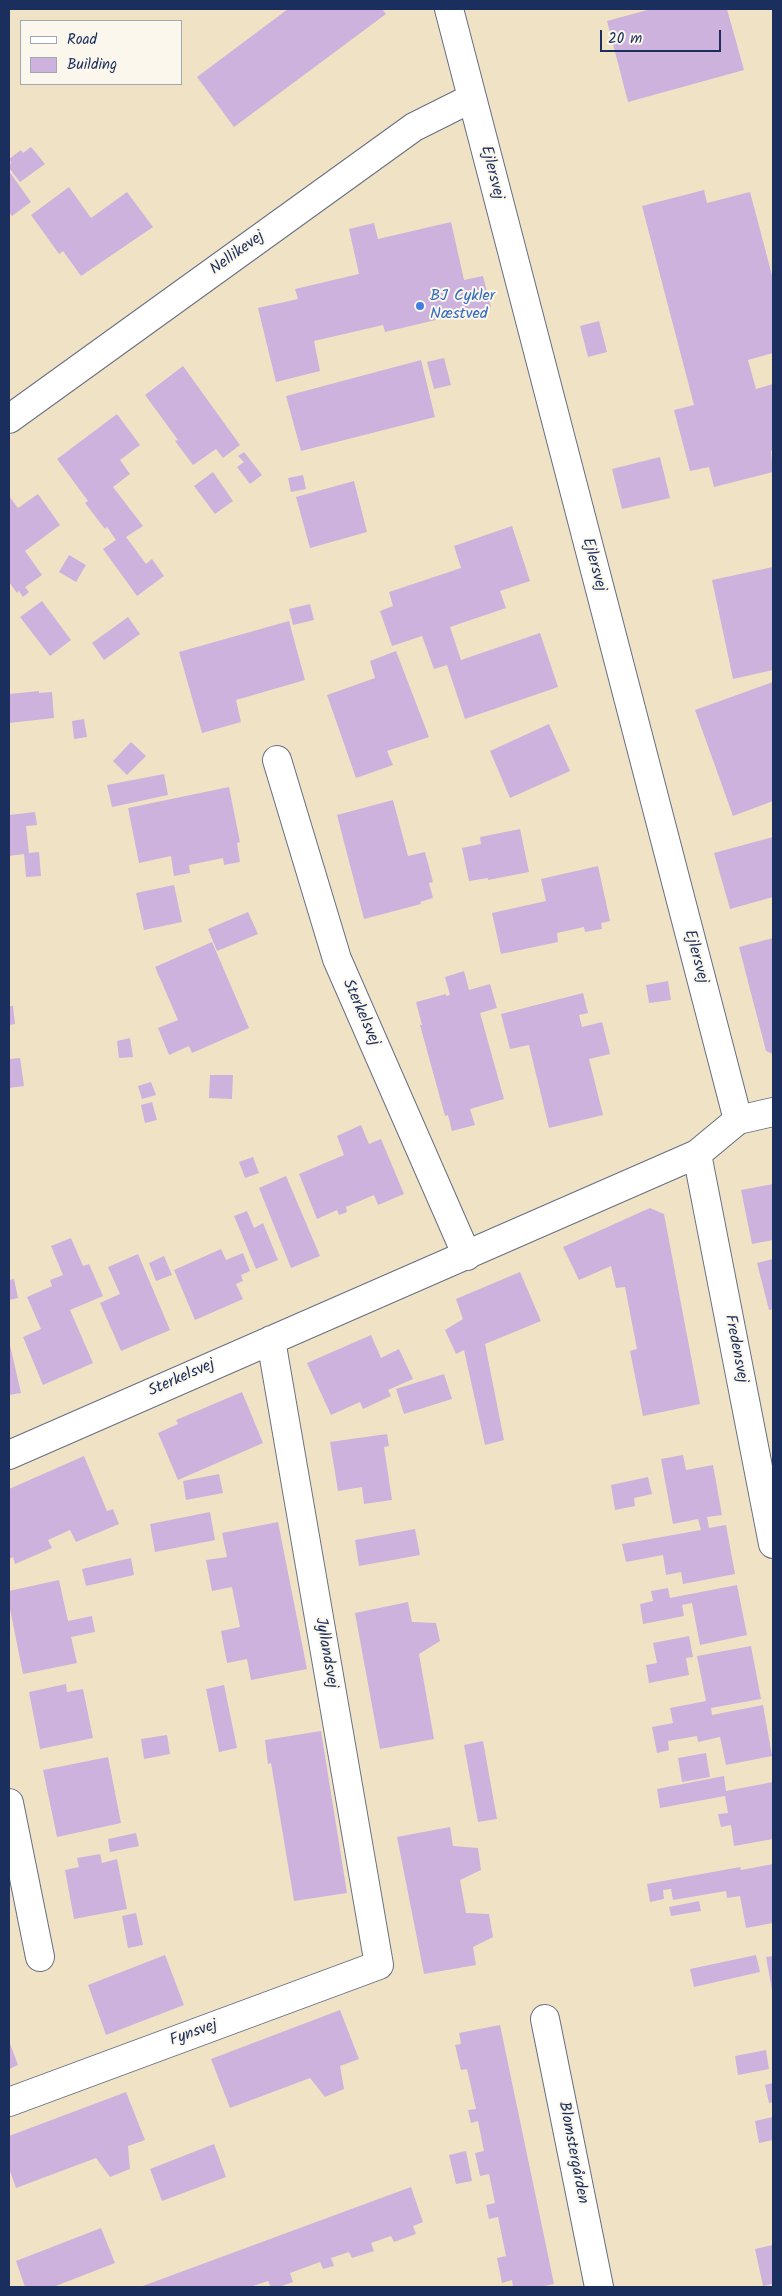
<!DOCTYPE html>
<html>
<head>
<meta charset="utf-8">
<style>
	body { margin:0 }
	#map { position:relative; width:782px; height:2296px; overflow:hidden; background:#f0e3c5; font-family:Kalam,sans-serif }
	canvas { display:block }
	.frame { position:absolute; inset:0; border:10px solid #1b2f5e; pointer-events:none }
	.legend { position:absolute; left:20px; top:20px; width:162px; height:65px; box-sizing:border-box; background:#fbf7ec; border:1px solid #a1a7b3; margin:0; padding:6px 9px; list-style:none; font-size:15px; color:#1b2f5e }
	.legend li { display:flex; align-items:center; gap:10px; height:25px }
	.legend b { width:25px; border:1px solid #a1a7b3 }
	.scale { position:absolute; left:600px; top:30px; width:121px; height:22px; box-sizing:border-box; border:2px solid #1b2f5e; border-top:0; padding-left:6px; font-size:15px; line-height:18px; white-space:nowrap; color:#1b2f5e; -webkit-text-stroke:4px #fbf7ec; paint-order:stroke }
</style>
</head>
<body>
<div id="map">
<canvas width="782" height="2296"></canvas>
<div class="frame"></div>
<ul class="legend">
<li><b style="height:6px;background:#fff"></b>Road</li>
<li><b style="height:14px;background:#ccb2dd"></b>Building</li>
</ul>
<div class="scale">20 m</div>
</div>
<script>
const ctx = document.querySelector('canvas').getContext('2d');
ctx.lineJoin = 'round';
function fill(path, color) { ctx.fillStyle = color; ctx.fill(path, 'evenodd'); }
function stroke(path, color, width, dash) { ctx.strokeStyle = color; ctx.lineWidth = width; ctx.lineCap = dash ? 'butt' : 'round'; ctx.setLineDash(dash || []); ctx.stroke(path); }
function drawText(font, color, halo, rows, align = 'center') {
  ctx.font = font + ' Kalam,sans-serif'; ctx.lineWidth = 4; ctx.setLineDash([]); ctx.textBaseline = 'middle'; ctx.strokeStyle = halo; ctx.fillStyle = color; for (const [text, x, y, turn = 0] of rows) {
    ctx.save(); ctx.translate(x, y); ctx.rotate((+turn || 0) * Math.PI / 180); ctx.textAlign = isNaN(turn) ? turn : align; if (halo) ctx.strokeText(text, 0, 0); ctx.fillText(text, 0, 0); ctx.restore();
  }
}
fill(new Path2D(`
	M288,9H382L386,14L234,127L197,77Z
	M651,9H727L744,70L628,102L607,21Z
	M31,147L45,164L20,182L9,168L11,162L9,159L21,150L23,153Z
	M9,171L31,202L12,216L9,212Z
	M69,187L91,218L127,192L153,227L81,276L63,251L59,254L31,215Z
	M704,190L707,203L750,192L773,279V353L748,360L756,389L773,384V450L771,451L773,472L714,487L709,467L690,471L674,410L694,405L642,206Z
	M451,222L464,280L483,276L491,307L385,332L383,325L314,341L320,371L276,382L258,308L298,299L295,289L359,274L349,229L374,223L378,239Z
	M599,321L607,352L588,357L580,326Z
	M444,358L451,385L434,389L427,362Z
	M421,360L435,417L301,451L286,396Z
	M183,366L240,445L223,458L216,449L193,465L175,441L178,440L145,395Z
	M117,414L140,445L120,460L130,474L113,487L143,526L126,537L146,564L152,559L164,576L137,596L103,549L116,540L107,527L105,529L85,503L88,501L57,459Z
	M244,452L262,475L250,484L237,467L244,462L238,456Z
	M660,457L670,498L622,509L612,469Z
	M213,472L233,501L215,514L194,486Z
	M303,475L306,489L291,492L288,478Z
	M354,481L367,532L310,548L296,497Z
	M38,494L60,525L25,551L42,575L25,587L29,592L23,597L19,591L17,593L9,582V496L18,508Z
	M512,526L530,581L500,591L506,608L450,627L461,660L540,633L558,687L465,719L447,665L434,669L422,636L392,646L380,611L393,606L389,592L461,568L454,546Z
	M69,555L86,565L76,582L59,572Z
	M773,567V670L733,679L712,580Z
	M42,601L71,640L50,656L20,617Z
	M310,604L314,620L293,625L289,609Z
	M128,617L140,634L104,660L92,643Z
	M289,621L305,680L236,700L241,722L202,733L179,652Z
	M396,651L429,737L387,751L393,765L356,778L327,695L375,678L370,661Z
	M773,682V801L733,816L695,710Z
	M39,691V693L52,692L54,718L9,723V694Z
	M84,719L87,737L74,739L72,721Z
	M549,724L570,771L510,798L490,751Z
	M131,742L146,756L127,775L113,761Z
	M164,774L168,795L112,807L107,785Z
	M229,787L240,842L237,843L240,862L224,865L223,858L189,865L190,873L174,876L171,856L139,863L128,808Z
	M393,800L408,856L425,852L433,882L429,883L433,898L420,902L421,904L364,919L337,815Z
	M35,812L37,825L26,826L29,853L39,852L41,876L26,877L24,854L9,856V815Z
	M520,829L529,872L488,880V878L469,881L462,848L481,844L480,837Z
	M773,837V897L730,909L714,853Z
	M598,866L610,921L601,923L602,929L585,932L584,927L557,933L558,942L501,954L492,913L546,901L541,879Z
	M174,885L182,922L144,930L136,893Z
	M248,912L258,934L217,951L208,929Z
	M773,938V1054L766,1051L739,947Z
	M212,942L249,1028L192,1053L189,1046L169,1055L158,1028L178,1020L155,967Z
	M464,971L469,990L490,984L497,1008L480,1013L504,1099L470,1109L475,1125L452,1131L448,1115L445,1116L420,1025H422L416,1002L446,994V996L450,995L445,977Z
	M668,981L671,1000L649,1003L646,985Z
	M583,993L588,1013L579,1015L582,1027L602,1022L610,1054L589,1059L603,1115L549,1128L529,1045L510,1049L501,1014Z
	M9,1006H13L15,1024L9,1025Z
	M130,1038L133,1057L119,1058L117,1041Z
	M20,1058L24,1086L9,1088V1059Z
	M210,1075H233L232,1099L209,1098Z
	M151,1082L156,1095L142,1099L138,1086Z
	M152,1102L157,1120L145,1123L141,1105Z
	M361,1125L369,1144L381,1139L404,1194L378,1205L374,1195L346,1207L347,1212L339,1215L337,1210L317,1219L299,1174L344,1155L337,1136Z
	M253,1157L259,1173L245,1178L239,1162Z
	M286,1176L320,1256L291,1268L259,1188Z
	M773,1184V1240L752,1244L741,1190Z
	M650,1208L664,1214L700,1404L643,1416L630,1351L637,1349L625,1287L616,1288L611,1266L579,1280L563,1247Z
	M247,1211L254,1228L263,1223L278,1260L256,1269L234,1216Z
	M71,1238L83,1266L89,1264L103,1296L70,1310L93,1363L43,1385L23,1337L41,1329L27,1297L52,1286L50,1280L63,1275L51,1246Z
	M221,1249L226,1260L243,1253L250,1271L241,1275L243,1281L236,1284L243,1299L195,1320L174,1270Z
	M138,1254L170,1330L121,1351L100,1303L120,1294L108,1267Z
	M164,1256L172,1275L156,1281L149,1263Z
	M773,1259V1309L769,1310L757,1263Z
	M520,1272L541,1321L485,1344L504,1440L485,1445L464,1350L456,1354L445,1330L463,1319L456,1299Z
	M14,1279L18,1298L9,1300V1280Z
	M371,1335L381,1358L399,1349L413,1379L388,1390L391,1396L363,1409L360,1402L331,1415L307,1363Z
	M9,1341L21,1393L9,1395Z
	M444,1374L452,1399L404,1414L396,1389Z
	M242,1392L263,1443L178,1480L158,1433L178,1424L176,1420Z
	M387,1434L389,1446L384,1447L392,1500L364,1504L362,1487L338,1491L330,1442Z
	M683,1455L686,1470L713,1465L722,1515L707,1517L709,1528L726,1525L735,1574L683,1584L681,1572L666,1575L663,1555L626,1562L622,1544L701,1530L698,1519L673,1524L661,1459Z
	M84,1456L107,1511L113,1509L119,1524L76,1542L70,1530L48,1540L52,1548L15,1564L13,1557L9,1559V1489Z
	M219,1474L223,1493L186,1500L183,1481Z
	M648,1477L652,1494L634,1498L635,1506L615,1510L611,1485Z
	M210,1512L215,1540L155,1552L150,1524Z
	M278,1522L307,1669L251,1680L247,1659L227,1663L221,1631L240,1627L232,1587L212,1591L206,1560L227,1557L222,1533Z
	M415,1529L420,1555L359,1566L355,1540Z
	M131,1558L134,1575L86,1586L82,1569Z
	M59,1580L68,1621L92,1616L95,1632L71,1637L77,1663L23,1674L9,1604V1591Z
	M737,1585L747,1635L700,1645L692,1603L682,1605L684,1616L643,1624L640,1604L653,1601L651,1591L668,1588L670,1598Z
	M408,1602L412,1622L436,1623L440,1641L419,1654L434,1739L380,1749L355,1613Z
	M689,1636L693,1657L686,1658L689,1675L649,1683L646,1665L657,1663L653,1643Z
	M751,1646L761,1699L711,1708L712,1715L763,1705L772,1756L726,1765L720,1737L698,1742L697,1736L668,1741L669,1750L657,1753L652,1727L673,1723L670,1708L706,1701L697,1656Z
	M66,1684L67,1692L83,1689L93,1738L40,1749L29,1692Z
	M224,1685L237,1748L219,1752L206,1689Z
	M321,1731L347,1893L294,1901L271,1763L268,1764L265,1740Z
	M167,1735L170,1754L144,1759L141,1739Z
	M483,1741L497,1819L478,1822L464,1745Z
	M706,1753L710,1777L682,1782L678,1758Z
	M108,1757L121,1823L57,1837L43,1770Z
	M724,1776L726,1791L773,1782V1839L734,1846L731,1825L721,1827L718,1814L728,1813L725,1796L660,1808L657,1789Z
	M450,1827L453,1846L478,1848L481,1870L460,1880L466,1913L489,1914L493,1937L473,1947L476,1965L424,1974L397,1837Z
	M136,1833L139,1846L110,1852L108,1839Z
	M100,1854L102,1863L117,1859L127,1909L74,1919L65,1870L79,1867L77,1858Z
	M773,1864V1923L746,1928L740,1896L727,1898L726,1891L673,1900L671,1889L663,1890L664,1899L650,1902L647,1884L740,1867L741,1870Z
	M699,1901L701,1911L671,1916L669,1907Z
	M136,1913L143,1945L128,1948L122,1916Z
	M165,1955L184,2005L106,2035L88,1985Z
	M756,1955L760,1972L694,1987L690,1969Z
	M773,1956V1990H772L766,1957Z
	M340,2010L359,2059L340,2066L344,2089L325,2097L310,2078L230,2108L211,2059Z
	M500,2025L554,2284L539,2287H513L512,2280L502,2283L497,2258L506,2256L498,2217L489,2219L486,2205L495,2203L489,2174L480,2176L475,2153L484,2151L478,2121L471,2123L468,2110L476,2109L467,2069L461,2070L455,2045L461,2044L459,2033Z
	M9,2041L18,2065L9,2069Z
	M766,2050L769,2069L738,2075L735,2056Z
	M773,2083V2102L769,2103L765,2085Z
	M126,2092L145,2140L128,2146L130,2169L110,2177L96,2158L16,2188L9,2168V2136Z
	M773,2117V2140L759,2143L755,2121Z
	M214,2144L226,2177L162,2201L150,2169Z
	M466,2151L472,2181L456,2184L449,2155Z
	M411,2187L423,2222L413,2226L416,2234L394,2242L391,2236L371,2243L374,2251L352,2258L349,2252L331,2258L334,2266L323,2269L320,2262L290,2273L293,2282L279,2287H271L268,2281L250,2287H140Z
	M101,2228L115,2263L53,2287H25L16,2261Z
	M773,2245V2284L763,2286L755,2249Z`), '#ccb2dd');
const minor = new Path2D(`
	M449,9L738,1120
	M9,419L414,127L472,98
	M277,760L337,959L467,1256
	M697,1154L773,1544
	M9,1455L697,1154L738,1120L773,1112
	M9,1803L40,1957
	M545,2019L599,2287
	M9,2102L379,1965L271,1340`);
stroke(minor, '#666e82', 30);
stroke(minor, '#fff', 28);
for (const [x, y, r, color] of [
	[420,306,5,"#3f7fe0"]
]) { const dot = new Path2D(); dot.arc(x, y, r, 0, 2 * Math.PI); ctx.fillStyle = color; ctx.fill(dot); stroke(dot, '#fbf7ec', 2); }
drawText('16px', '#1b2f5e', '#fbf7ec', [
	["Ejlersvej",491,173,76],
	["Nellikevej",238,254,-36],
	["Ejlersvej",593,565,75],
	["Ejlersvej",695,957,75],
	["Sterkelsvej",360,1013,66],
	["Fredensvej",735,1349,79],
	["Sterkelsvej",182,1379,-24],
	["Jyllandsvej",325,1653,80],
	["Fynsvej",194,2034,-20],
	["Blomstergården",572,2153,79]
]);
drawText('16px', '#366cbe', '#fbf7ec', [
	["BJ Cykler",430,297],
	["Næstved",430,315]
], 'left');
</script>
</body>
</html>
